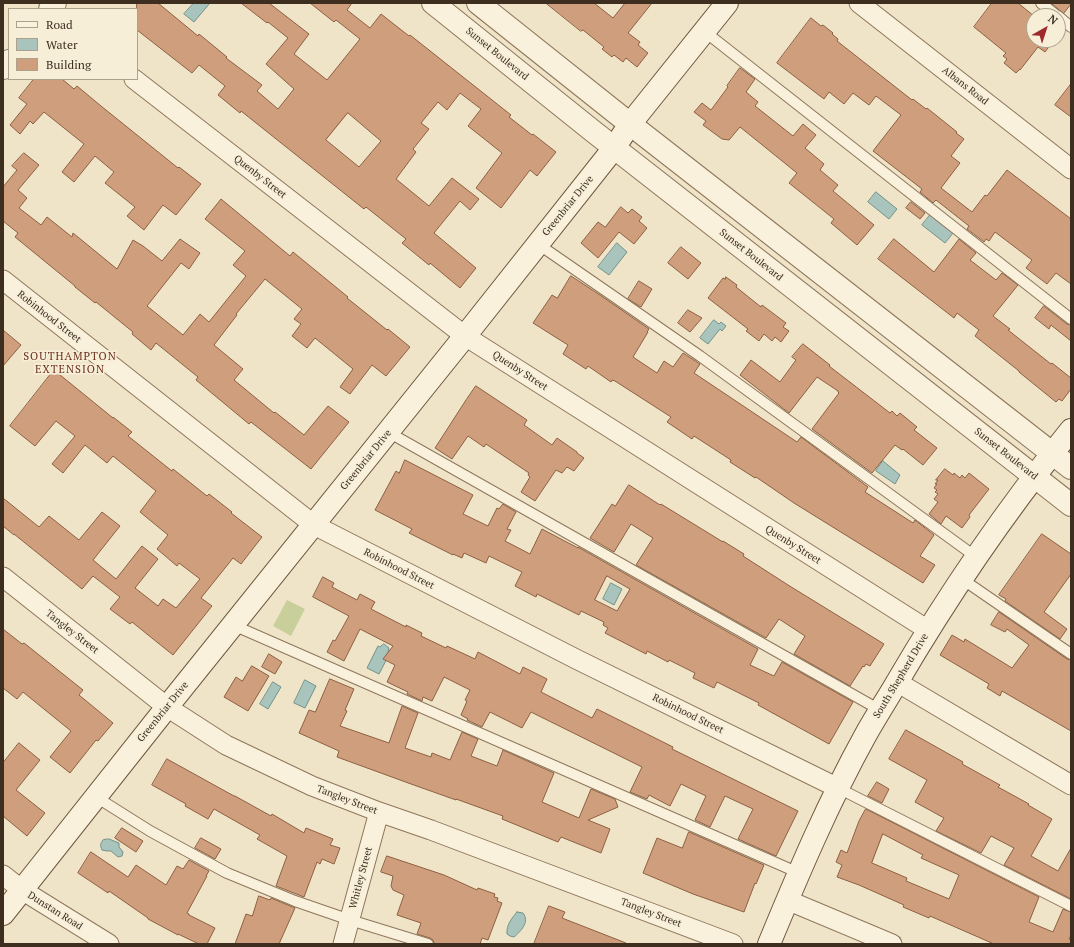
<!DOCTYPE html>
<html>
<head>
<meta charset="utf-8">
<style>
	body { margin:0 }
	#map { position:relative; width:1074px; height:947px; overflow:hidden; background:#f0e4c8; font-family:"PT Serif",serif }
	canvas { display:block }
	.frame { position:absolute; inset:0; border:4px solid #3d2e20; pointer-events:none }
	.legend { position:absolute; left:8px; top:8px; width:130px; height:72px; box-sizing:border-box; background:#f7eed8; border:1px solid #ada18e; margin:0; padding:5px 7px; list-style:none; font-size:12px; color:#3d2e20 }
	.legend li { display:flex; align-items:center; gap:8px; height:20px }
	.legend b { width:20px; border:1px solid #ada18e }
	.north { position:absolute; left:1026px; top:8px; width:40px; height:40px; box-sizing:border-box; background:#f7eed8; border:1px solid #ada18e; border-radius:50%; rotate:39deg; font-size:11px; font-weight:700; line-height:16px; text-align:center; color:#3d2e20 }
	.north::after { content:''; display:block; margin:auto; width:14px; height:18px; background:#9e2a2b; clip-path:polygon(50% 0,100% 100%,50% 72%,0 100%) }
</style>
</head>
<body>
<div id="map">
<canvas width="1074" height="947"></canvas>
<div class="frame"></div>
<ul class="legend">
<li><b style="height:5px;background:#faf1dc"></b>Road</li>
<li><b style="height:11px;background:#a9c4bc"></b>Water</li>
<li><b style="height:11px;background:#cf9f7d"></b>Building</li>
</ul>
<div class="north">N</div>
</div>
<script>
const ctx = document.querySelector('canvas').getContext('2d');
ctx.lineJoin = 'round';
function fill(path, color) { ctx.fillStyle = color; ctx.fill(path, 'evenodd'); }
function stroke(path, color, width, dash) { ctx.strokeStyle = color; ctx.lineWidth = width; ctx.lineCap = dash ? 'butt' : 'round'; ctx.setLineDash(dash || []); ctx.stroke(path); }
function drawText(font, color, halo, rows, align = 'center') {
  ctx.font = font + ' "PT Serif",serif'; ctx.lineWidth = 3.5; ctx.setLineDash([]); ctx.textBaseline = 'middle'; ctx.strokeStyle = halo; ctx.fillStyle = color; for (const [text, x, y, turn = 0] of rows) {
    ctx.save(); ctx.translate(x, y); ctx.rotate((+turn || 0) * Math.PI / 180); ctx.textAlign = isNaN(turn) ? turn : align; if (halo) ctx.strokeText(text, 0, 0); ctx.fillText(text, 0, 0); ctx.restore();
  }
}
fill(new Path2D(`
	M287,600L305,609L291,636L273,626Z`), '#c9cf9b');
const water = new Path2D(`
	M194,3H210L194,22L184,14Z
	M876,192L897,209L889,219L868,202Z
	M931,214L953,233L945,243L922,225Z
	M617,243L627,252L609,275L598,267Z
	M714,320L719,324L721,322L726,326L722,331L720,329L708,344L700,338Z
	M883,461L900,475L895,484L876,471Z
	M611,583L622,589L614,605L603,599Z
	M384,644L389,648L388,652L390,653L379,674L367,668L378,646L380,647L382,645Z
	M305,680L316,686L305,708L294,703Z
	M273,682L281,687L268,709L260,704Z
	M109,839L119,843V847L123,852L122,856L118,857L111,851H107L102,850C100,845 100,844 103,840Z
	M517,912L523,913C530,922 521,931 514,937L510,936L507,934C506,925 512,918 517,912Z`);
fill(water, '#a9c4bc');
stroke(water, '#6f938a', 1);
const building = new Path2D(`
	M137,3H158L198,36L199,34L227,57L226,58L262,85L257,91L278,109L294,89L266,64L288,38L268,22L267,23L241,3H269L309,34L294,54L327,80L360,39L336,20L334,22L310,3H352L347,10L370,28L381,14L409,36L410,35L511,115L509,117L532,135L533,134L556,152L537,176L530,170L501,208L476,188L502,153L468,126L481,109L460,93L447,110L438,102L421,123L429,129L413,149L416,152L396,179L429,206L452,178L479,199L470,210L460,201L434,233L476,268L460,288L430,263L429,265L402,243L406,239L366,207L364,209L241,111L240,113L218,95L225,86L199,65L192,73L137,30ZM348,113L381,141L359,167L326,140Z
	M546,3H594L613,18L625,3H652L628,33L640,42L638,45L648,53L637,67L626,58L623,62L614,55L612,57L602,49L604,47L583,30L581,31Z
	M992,3H1018L1034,16V40H1054L1045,52L1038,47L1020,70V69L1016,73L1004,63L1007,59L1003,56L1006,53L974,27Z
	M1051,3H1071V4L1064,13Z
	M811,18L821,26L823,25L833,33L832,34L838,39L837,41L912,100L913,99L926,109L927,108L957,132L956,133L964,139L951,156L960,163L941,188L972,212L985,195L987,196L1007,170L1071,219V284L1056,273L1047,284L1026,268L1032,260L995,232L989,241L986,239L984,242L967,229L969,226L936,200L933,203L920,192L922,189L873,151L901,115L876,96L869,105L853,93L844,104L829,92L824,99L777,63Z
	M740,68L755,79L746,92L758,102L755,106L793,136L803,124L816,135L805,148L824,164L820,170L838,185L833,191L874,225L857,245L831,223L834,219L789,183L797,173L740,127L729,140L722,139L703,125L706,121L694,112L702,103L711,110L728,87L727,86Z
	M34,79H62L74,89L77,86L101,106L178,168L179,167L201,184L176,215L163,205L144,230L127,216L135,207L105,183L114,172L95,156L74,182L62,172L84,144L44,112L33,124L30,121L20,134L10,125L27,104L19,98Z
	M1071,84V117L1055,105Z
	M24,153L39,165L18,190L27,198L19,208L41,225L47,217L72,237L73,233L117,269L133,240L143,246L162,261L180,239L200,253L189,269L181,263L147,306L183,335L200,314L209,322L246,276L233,265L245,251L205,219L221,199L290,256L293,252L348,297L347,298L387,330L388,329L410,347L386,376L372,365L350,394L340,387L353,369L315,338L307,348L292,336L301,324L294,319L302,309L265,279L236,314L237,315L214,345L243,369L234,380L274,413L275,412L304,435L328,406L349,422L311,469L251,422L249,424L196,380L198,377L156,343L151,350L132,334L133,332L96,302L95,303L75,287V286L15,237L18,233L3,221V187L17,170L12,166Z
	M911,202L925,213L920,219L906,208Z
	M621,207L628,213L632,209L642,217L639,221L647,228L634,244L619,232L598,258L581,243L598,222L605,227Z
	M894,239L934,272L959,239L976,253L970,260L996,280L1002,273L1018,285L993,316L1010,329L1008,330L1051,364L1052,363L1071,378V389L1062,401L1059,399L1056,402L1019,372V371L975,336L979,330L957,313L954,318L878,259Z
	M681,247L701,263L688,279L668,263Z
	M571,276L600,295L649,329L647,332H648L633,357L657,373L664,361L673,367L683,353L700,364L694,373L797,442L801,437L868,487L865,492L913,523L915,520L934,535L920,556L935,565L923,583L794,503L756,477L755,478L730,462L731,460L694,436L692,439L667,422L671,417L615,381L612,380L611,382L588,366L586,369L563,354L568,345L533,323L552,295L557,298Z
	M726,277L737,285L736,287L761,307L762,305L786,323L783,327L789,331L781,342L775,337L772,341L764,334L759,341L746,331L748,329L708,298L723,278L725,279Z
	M639,281L652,289L641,307L628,299Z
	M1044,306L1067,324L1071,325V341L1051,325L1049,329L1035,318Z
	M688,310L702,318L690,332L678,323Z
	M3,330L21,345L3,366Z
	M803,344L830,365L829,366L890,413L892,411L897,416L900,413L917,427L914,430L937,448L923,465L903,449L902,450L895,445L872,473L812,429L839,393L838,392V391L817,377L789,413L740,375L751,360L780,382L796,360L792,357Z
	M54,370L113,418V417L132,432L128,436L172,471L173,469L207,496L209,494L232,512L231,513L262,537L241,564L233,558L201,598L212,606L173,655L132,622L130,624L110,609L120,597L93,576L82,589L14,534V535L3,526V498L39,527L49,516L79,540L102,512L120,526L93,560L116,579L142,546L158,559L135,588L158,606L163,599L176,608L200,579L179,563L177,566L157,549L168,535L140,512L156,491L113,456L107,463L85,445L63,473L52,464L75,436L56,421L35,446L10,426Z
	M476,386L527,420L524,425L552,445L557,438L577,452V453L584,458L574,471L567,467L562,473L556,470L535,501L521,492L530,477L528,475L529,473L486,444L484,447L468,436L452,459L435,448L466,400Z
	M405,460L473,495L463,514L488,526L497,508L499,509L503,504L516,512L507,529L511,530L505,541L530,554L542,529L578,548V547L758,649L750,665L774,676L782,662L853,702L829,744L758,705L759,703L717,682L714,688L693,678L695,673L669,660L668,662L647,651L646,654L605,633L608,628L603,625L604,622L581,611L579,615L537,594L536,597L515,586L522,572L489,556L486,563L464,553L462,558L453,554V555L409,533L412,529L375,510L396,471L399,473ZM607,576L630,589L617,611L595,600Z
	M945,469L953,475L954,473L960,478L962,475L965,478L969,473L989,489L969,515L970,517L962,528L946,516L941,524L929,514L938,502L934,499L938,494L935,492L937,490L934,488L937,484H935L938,480H936Z
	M629,485L660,505L661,504L723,542V541L744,554L743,556L788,585L884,644L870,666L866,664L864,667L863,666L850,686L794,654L805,636L779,619L766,638L636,565L653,538L631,524L614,552L590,538L612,504L615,506Z
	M1042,534L1071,554V574L1044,612L1067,629L1060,639L1005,601L1006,599L999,595Z
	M323,577L334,583L332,587L357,600L360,594L375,602L371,609L406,627V625L422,633L421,636L446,648L447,646L475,659L478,652L520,674L523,667L547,679L541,692L592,718L597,709L673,747L672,749L798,811L776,856L738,839L753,809L725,796L710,827L695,820L706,796L681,784L670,806L649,795L647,799L630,792L642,767L531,712L522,728L490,712L482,727L467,720L468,719L461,715L467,701L465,700L470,690L444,677L432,701L423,697L422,701L407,694L408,692L387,682L395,665L383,659L393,646L360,629L344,661L327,652L333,640L335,641L349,616L313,597Z
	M999,612L1067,659L1071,660V731L1002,691L1000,696L987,688L989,684L940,655L952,635L964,642L965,639L1012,668L1029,645L1007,629L1005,632L991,625Z
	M3,629L22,644L24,643L83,690L79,695L113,723L98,741L96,740L70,773L50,757L71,731L23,692L17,699L3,688Z
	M269,654L282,662L275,674L262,667Z
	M252,666L269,676L248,711L224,697L236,677L242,681Z
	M330,679L354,689L345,710L347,711L340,726L389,743L402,706L418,713L405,748L431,757L432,753L450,760L462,732L478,739L471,756L497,766L503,750L554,773L542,802L579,818L591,789L615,799L618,807L588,820L610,829L601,853L561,837L558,842L502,819L503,816L456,799V800L411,784L337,757L339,751L299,733L309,710L315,712Z
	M906,730L963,762L962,764L1000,785L998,787L1029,804L1028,805L1052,819L1031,856L1058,871L1071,848V899L1004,865L1014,848L991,836L981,853L936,831L944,818L915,802L927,780L889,759Z
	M19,743L40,760L16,790L45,813L27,836L3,816V763Z
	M167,759L234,796H235L271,816L272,814L304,833L306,828L333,839L330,845L340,848L334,864L322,859L320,864L317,862L304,897L276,886L287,856L257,839L260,835L214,809L208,819L185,806L186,804L152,785Z
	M877,782L889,789L882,803L868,796Z
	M866,809L1039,897L1029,922L1053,932L1063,909L1071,912V935L1069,939L1071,940V944H994L930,916L929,918L903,907L904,905L859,885L837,877L842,865L836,862L841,850L847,853L859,821ZM883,834L923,855L921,858L959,875L949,899L906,881L907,878L872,863Z
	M122,828L143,841L136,852L115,838Z
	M689,832L764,865L756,884L755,883L744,912L693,894L643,873L657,838L682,848Z
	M201,838L221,849L215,859L195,848Z
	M91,852L128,877L136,865L166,885L177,866L183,869L189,860L209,871L206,876H207L187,913L189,914V915L215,928L207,944H199L178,934V935L148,919V918L109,891L108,893L78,873Z
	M387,856L444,875L477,890L478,888L495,894L494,897L498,898L497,901L502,903L488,940L482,938L480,944H437L434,943L433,940L430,938L417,934L421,923L397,915L404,895L393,890L391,886L393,876L381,872Z
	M259,896L270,900L271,898L295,908L279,944H235L246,914L252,916Z
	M549,906L565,912L562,918L626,943V944H534Z`);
fill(building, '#cf9f7d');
stroke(building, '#8d5f41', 1);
const service = new Path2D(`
	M1041,3L1057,16
	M1058,16L1071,27
	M704,31L1071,319
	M538,244L700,356L976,557
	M388,432L880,710
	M962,579L1071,654
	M233,625L799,873
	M838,788L1071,906
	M96,797L150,831L227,873L295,901L350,920L428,944`);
const minor = new Path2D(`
	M859,3L1071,169
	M134,79L465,336L928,630
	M3,280L314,525L578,660L838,788
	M3,577L167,707L226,745L312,786L379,812L431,830L733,944
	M897,682L1071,785
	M3,875L22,890L109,944
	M787,900L892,944
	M343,944L379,812`);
const tertiary = new Path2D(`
	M433,3L594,132L1071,505
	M478,3L630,124L1071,468
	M50,9L55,3
	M3,68L9,61`);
const secondary = new Path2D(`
	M3,914L167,707L465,336L614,148L630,124L727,3
	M769,944C798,874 828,803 865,736C875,718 886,701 896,684C948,595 1006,510 1071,430`);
stroke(service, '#8d765c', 12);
stroke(minor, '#8d765c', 21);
stroke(tertiary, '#8d765c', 24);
stroke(secondary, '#6f573f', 24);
stroke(service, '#faf1dc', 10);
stroke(minor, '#faf1dc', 19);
stroke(tertiary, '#faf1dc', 22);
stroke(secondary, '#faf1dc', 22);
drawText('10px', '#3d2e20', '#f7eed8', [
	["Sunset Boulevard",497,54,39],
	["Albans Road",965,86,38],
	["Quenby Street",260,177,38],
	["Greenbriar Drive",568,206,-51],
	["Sunset Boulevard",751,255,38],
	["Robinhood Street",49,317,38],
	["Quenby Street",520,371,33],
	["Sunset Boulevard",1006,454,38],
	["Greenbriar Drive",366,460,-51],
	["Quenby Street",793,545,32],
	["Robinhood Street",399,569,27],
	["Tangley Street",72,632,38],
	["South Shepherd Drive",901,676,-59],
	["Greenbriar Drive",163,712,-51],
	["Robinhood Street",688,714,26],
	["Tangley Street",347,800,21],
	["Whitley Street",361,878,-75],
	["Dunstan Road",55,911,32],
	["Tangley Street",651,913,21]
]);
ctx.letterSpacing = '1px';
drawText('11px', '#6b2e1e', '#f7eed8', [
	["SOUTHAMPTON",70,357],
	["EXTENSION",70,370]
]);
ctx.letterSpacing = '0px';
</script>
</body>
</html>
